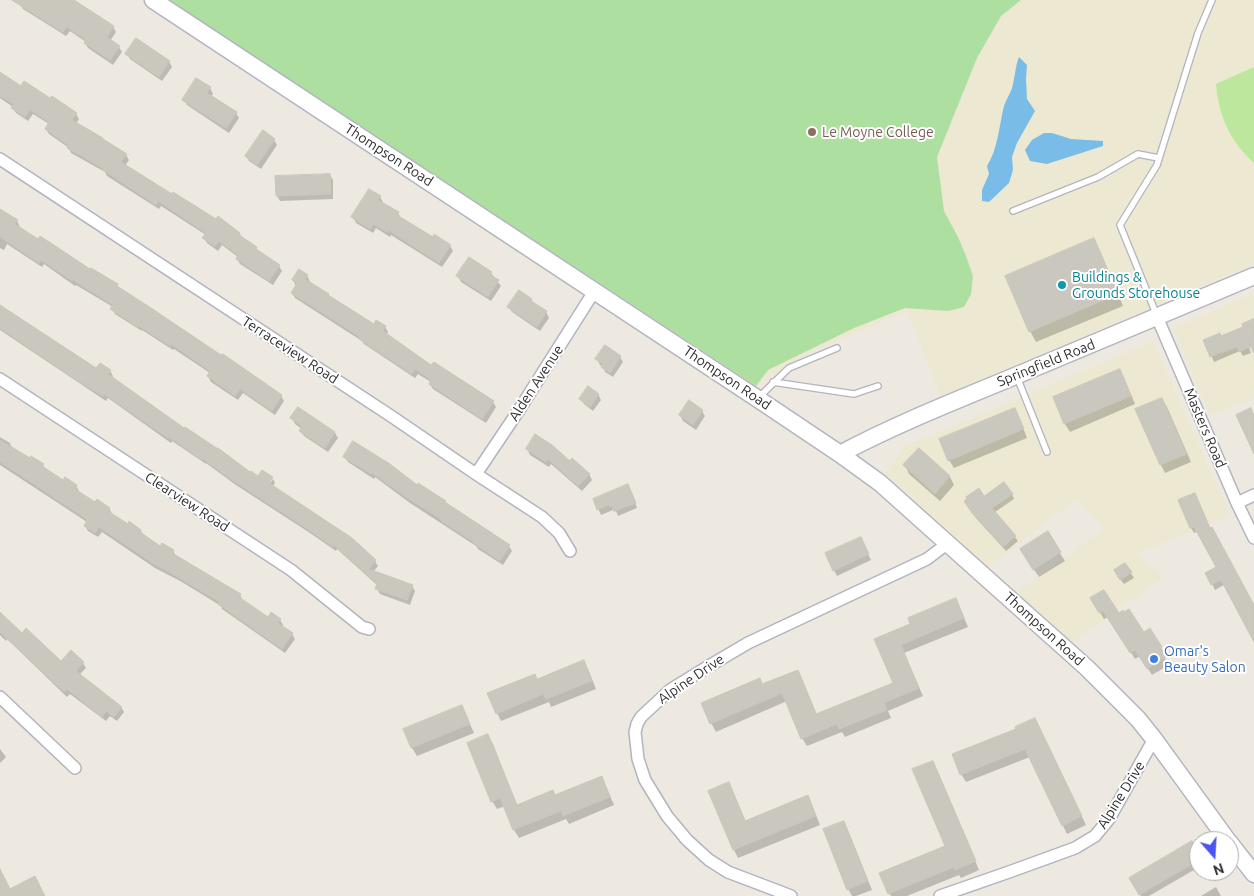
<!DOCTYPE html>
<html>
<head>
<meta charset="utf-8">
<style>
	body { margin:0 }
	#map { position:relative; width:1254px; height:896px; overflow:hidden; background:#ede9e0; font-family:Ubuntu,sans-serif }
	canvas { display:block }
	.north { position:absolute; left:1189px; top:831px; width:50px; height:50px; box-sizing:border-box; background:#fff; border:1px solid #ababab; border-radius:50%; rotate:161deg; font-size:14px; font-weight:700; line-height:20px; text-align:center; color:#2d2d2d }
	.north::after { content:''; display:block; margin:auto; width:18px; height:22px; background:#4b53f0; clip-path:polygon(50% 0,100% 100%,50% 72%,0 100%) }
</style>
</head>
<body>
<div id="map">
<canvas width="1254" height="896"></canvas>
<div class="north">N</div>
</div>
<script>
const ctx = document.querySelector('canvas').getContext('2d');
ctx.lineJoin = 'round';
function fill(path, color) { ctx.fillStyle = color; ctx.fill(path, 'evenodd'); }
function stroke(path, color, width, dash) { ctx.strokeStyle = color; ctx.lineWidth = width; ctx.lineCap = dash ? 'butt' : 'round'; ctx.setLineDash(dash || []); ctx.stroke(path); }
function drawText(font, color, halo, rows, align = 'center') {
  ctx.font = font + ' Ubuntu,sans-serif'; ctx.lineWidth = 4; ctx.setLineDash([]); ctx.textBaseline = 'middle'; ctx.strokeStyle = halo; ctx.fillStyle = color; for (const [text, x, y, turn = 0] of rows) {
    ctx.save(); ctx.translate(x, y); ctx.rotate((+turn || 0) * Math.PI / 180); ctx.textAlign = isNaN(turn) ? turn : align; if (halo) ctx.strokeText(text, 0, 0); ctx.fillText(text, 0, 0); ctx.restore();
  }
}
fill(new Path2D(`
	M168,0H1254V264L941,396L907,311L813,351L756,386Z
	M1254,293V398L1210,416L1173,328Z
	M1153,341L1230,515L1138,553L1164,577L1072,642L1017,592L1104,529L1075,500L988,567L885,473L906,446Z`), '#ede8d1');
fill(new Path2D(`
	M168,0H1021L1001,16L977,58L937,157L944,211L958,237L966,256L973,276L971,294L964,307L948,311L905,308L854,328L768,370L756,386Z`), '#ade0a0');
fill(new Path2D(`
	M1254,67V163C1229,140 1219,116 1216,84Z`), '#bde79d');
fill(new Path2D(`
	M1019,57L1027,65L1026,79L1027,99L1035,111L1017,143L1012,157L1013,170L1009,183L989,202L982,201V190L989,174L987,166C998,149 999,126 1004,106C1006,100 1010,94 1012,88C1015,78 1015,67 1019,57Z
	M1044,133H1052L1071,139L1103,141V146L1047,164L1030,161L1025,150L1032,140Z`), '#7abce8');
fill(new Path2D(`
	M23,0H72L113,27L116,32L110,41L119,47L122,52L113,65L88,48L85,43L86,42L70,31L66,36L23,9L20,4Z
	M127,54L169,61L172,67L162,81L130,59Z
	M0,74L22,88L76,114L79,119L76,124L126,155L129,160L125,166L172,196L240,234L243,240L256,248L259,253L279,266L282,271L273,285L240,264L237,259L238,257L222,245L218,251L207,243L204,238L206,235L161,206L159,209L107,176L105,172L71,153L69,148L49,134L46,129L49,124L33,114L28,121L16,113L13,108V107L0,98Z
	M210,88L213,94L211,97L236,113L239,118L229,133L187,105L184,100Z
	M263,132L274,140L277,145L261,169L249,161L246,156Z
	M330,175L333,180V199L280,201L277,196Z
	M380,197L383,202L382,204L398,213L401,218L433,239L450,246L453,251L442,267L391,235L390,237L376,228L373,233L356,223L353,217Z
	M0,210L17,221L20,227L19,228L117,285L119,288L281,396L284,401L275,415L243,393L238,400L211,382L208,376L210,373L174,349L173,350L142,330V331L115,314L112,309L113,307L76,285L75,286L44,264L42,267L7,244L4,250L0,248Z
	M1094,240L1100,251L1123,306L1036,342L1030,331Z
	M491,273L501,286L491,301L461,282L458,276Z
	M307,276L310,281L309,283L330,298L374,326L385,327L388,332L386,335L432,367L493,402L496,407L486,423L433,389L430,384L431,382L418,374L415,378L364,344L362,341L295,298L292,293L296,286L293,280Z
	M531,299L534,304L546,312L549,318L540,331L512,312L509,307Z
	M0,306L97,370L110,371L113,376L112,378L184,430L258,478H272H271L266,489L273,479L275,483L272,487L351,539L375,561L378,566L373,572L412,586L415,591L410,605L380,594L377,589L378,586L337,549L336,551L310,533L236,485L206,463V464L172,441L171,443L108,398L106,401L0,330Z
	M1254,323V345L1249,347L1251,353L1243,356L1240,351L1214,362L1205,340L1221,338Z
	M620,357L623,362L613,377L605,372L603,367L600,365L597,359Z
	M1119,370L1124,378L1135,404L1070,432L1065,424L1054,397Z
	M598,394L601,400L593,411L584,404L581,399Z
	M1162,399L1167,407L1191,462L1165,473L1161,465L1137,410Z
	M298,409L335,433L338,438L328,452L304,436L301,431L302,429L295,424L292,418Z
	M702,411L705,416L696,430L683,421L680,415Z
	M1019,417L1027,438L954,468L949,460Z
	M0,437L10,443L12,449L43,465L46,470L63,482L76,486L79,491L78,492L95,504L109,508L112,514L128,525L141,531L144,536L161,547L173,551L176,556L240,595L243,601L268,618L280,620L283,625L282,627L292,634L295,639L285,653L222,609L221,606L182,582L155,568L102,532L98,537L88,531L85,526L87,522L0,465Z
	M527,449L570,463L589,474L592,480L582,491L551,464L549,467L530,455Z
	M919,450L950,477L954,485L940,501L909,474L905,465Z
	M345,457L418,486L419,485L509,546L512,551L503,565L478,549L476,546L410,503L375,477L374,479L348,462Z
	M631,491L637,508L618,516L616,511L614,512L613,510L601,515L594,500Z
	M1012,494L1014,499L995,512L1018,541L1006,551L976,518L966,502Z
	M1180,500L1210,530L1254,607V639L1224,585L1215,590L1212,584L1218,567L1198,531L1194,533L1191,528Z
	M1047,533L1065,561L1039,577L1026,558Z
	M863,544L871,560L837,576L834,570Z
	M1125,564L1134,578L1124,584L1118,576Z
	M1092,599L1119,615L1144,633L1150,630L1165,654L1163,655L1169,665L1152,675L1140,656L1135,659L1108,617L1104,619Z
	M960,608L968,627L904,653L923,696L888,711L891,718L845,737L842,732L807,746L802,738L787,701L716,732L711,723L762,685L798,671L802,679L817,715L895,684L876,639Z
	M0,613L22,635L61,663H83L86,668L79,675L121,707L124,712L117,721L110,716L106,721L70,694L67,697L7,639L6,641L0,635Z
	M583,661L588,669L596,689L551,707L549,702L501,721L497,713L537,680Z
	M462,706L474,733L417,756L412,748L405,729Z
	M1039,728L1086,825L1067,834L1030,757L966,782L961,774Z
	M488,736L493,744L517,806L555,797L606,786L614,805L569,824L566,819L519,838L514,830L505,806L497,809L492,801Z
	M0,749L6,757L0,763Z
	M937,770L979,870L961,878L959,875L907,896H891L889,893L946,847Z
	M729,784L733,792L746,822L807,797L812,805L820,825L738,858L734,850Z
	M843,822L848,831L872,890L856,896H852L848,889Z
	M1199,855V867L1149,896H1141L1131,878Z
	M1216,887L1221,896H1201Z`), '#0003');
const building = new Path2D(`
	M12,0H74L114,26L107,37L120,46L110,60L84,43L86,40L67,27L63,32Z
	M136,38L170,61L159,77L125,54Z
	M0,72L21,86L24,81L50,98L52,96L77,113L72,120L103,138V139L127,154L121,162L172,194L173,192L216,219L218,216L240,233L239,235L257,247L256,249L280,265L269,281L236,259L238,255L219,241L215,246L202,238L206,233L158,201L156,205L103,170L104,169L67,148L68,145L45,129L49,122L30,110L25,117L11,108L14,104L0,96Z
	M196,78L211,87L207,93L237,112L226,128L182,100Z
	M263,130L275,139L257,165L245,156Z
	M330,174L331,194L276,196L275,176Z
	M369,189L381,196L378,200L399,212L397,215L433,237L434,234L451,245L439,263L388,230L387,232L373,224L370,229L351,217Z
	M0,209L18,220L15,224L38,239L40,236L90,269L91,268L118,284L117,286L151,308L221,355L223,354L282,395L272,411L240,389L235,396L207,376L210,371L171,344L170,346L139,326L138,327L110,309L113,305L73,280L72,281L41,260L39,263L0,237Z
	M1094,238L1118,294L1029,332L1005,276Z
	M469,257L492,272L490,275L499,280L488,297L456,276Z
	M299,269L308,275L305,279L329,294L328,295L374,324L376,320L386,326L383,331L431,365L434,362L494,401L482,419L429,384L431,380L415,369L412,374L359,339L360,337L291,293L297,283L292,280Z
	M519,290L532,299L531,301L547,311L537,327L507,307Z
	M0,305L96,368L100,363L111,370L108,374L184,428L185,427L218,449V448L250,472L251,471L258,476L262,470L273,477L269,483L352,538L376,560L369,569L413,585L407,600L375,589L377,584L334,545L333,547L306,528L232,480L203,459L202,460L169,437L168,438L104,394L103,396L70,376L0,328Z
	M1254,319V353L1248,341H1247L1250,347L1239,352L1237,347L1210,357L1203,340L1220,333L1221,336L1243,327L1242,324Z
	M605,345L621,356L610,373L601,367L603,364L595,359Z
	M1120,369L1131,396L1064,424L1053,397Z
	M588,386L599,394L590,407L579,399Z
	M1162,398L1187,454L1160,465L1135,409Z
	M689,400L703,410L693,425L679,415Z
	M298,407L335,432L325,448L299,431L302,426L290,418Z
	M1015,408L1024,429L948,461L939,439Z
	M1251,408L1254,416V454L1236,415Z
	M535,434L552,445L570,461L572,458L590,474L578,486L548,459L546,462L526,449Z
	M0,440L30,458L31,456L44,464L42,466L63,480L65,477L77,485L75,489L95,502L97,499L110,508L108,511L128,524L129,521L141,530L140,532L160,546L162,543L174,550L172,553L229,587L241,594L239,597L268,617L271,612L281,619L278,623L293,633L282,649L218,604L219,602L178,577L150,562H151L99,527L95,533L84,526L87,520L85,518L0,462Z
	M353,441L390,464L417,485L418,483L446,501L445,502L510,545L500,561L473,543L474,542L441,521L442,520L406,497L372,473L371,474L343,457Z
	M919,448L950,476L935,494L903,465Z
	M1004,482L1013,494L992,508L1016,536L1003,547L972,513L964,501L967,499L966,497L979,488L984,496Z
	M628,484L636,503L614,511L612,506L610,507L609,505L597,510L593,499Z
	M1195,493L1210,528L1212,527L1254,605V642L1221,580L1211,585L1205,573L1216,567L1194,527L1190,528L1178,500Z
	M1048,531L1061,552L1033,570L1020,549Z
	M861,537L869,554L833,571L825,553Z
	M1125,563L1132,572L1120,580L1114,570Z
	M1104,590L1119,613L1123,610L1124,612L1129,609L1144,632L1150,628L1162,647L1160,648L1166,657L1147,669L1135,650L1130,653L1103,611L1099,613L1090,598Z
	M956,598L964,618L901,645L919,688L884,703L887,710L839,729L837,724L801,739L782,693L710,724L701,703L760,678L762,684L798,670L816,714L893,683L874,639L910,624L908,618Z
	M0,612L22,633L26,628L61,661L71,650L84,662L76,671L122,707L114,717L106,711L102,717L67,689L64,692L0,632Z
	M584,660L592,681L546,699L543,694L496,714L487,693L535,674L537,679Z
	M462,705L470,724L411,748L403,729Z
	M1035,718L1082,816L1062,826L1025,749L960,775L952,754L1016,729L1015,727Z
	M488,734L517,805L553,790L555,795L602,776L610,797L563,816L561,811L513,830L500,798L491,802L467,743Z
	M933,761L976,861L955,870L954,867L888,894L879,873L945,846L912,769Z
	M729,782L745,821L808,795L816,816L733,850L708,791Z
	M844,821L868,881L847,890L823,829Z
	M1192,841L1199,853V860L1139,895L1129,878Z
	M0,869L10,889L35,876L45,896H0Z`);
fill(building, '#c9c7be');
stroke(building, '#c9c6ba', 1);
const lane = new Path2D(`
	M1013,211L1098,177L1138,154L1159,158
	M1157,316L1120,225L1157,165L1198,33L1212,0
	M1017,377L1047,452
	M773,382L854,394L878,386
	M759,397L789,368L837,348`);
const street = new Path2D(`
	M0,159L391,416L476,474L542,517L559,533L570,551
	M1157,317L1237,503L1254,538
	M0,379L291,570L362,627L369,629
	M476,474L519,410L595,290
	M1237,503L1254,495
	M0,697L75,768
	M791,896L728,872L709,860L687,840L667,816L645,780L638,759L635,732L637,724L641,717L670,690L709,666L748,643L927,559L948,543
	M940,896L1009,872L1075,848L1095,836L1109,819L1154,739`);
const secondary = new Path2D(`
	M153,0L758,399L840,454L880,483L1087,668L1138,719L1154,739L1228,841
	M840,454C898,423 960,399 1020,374C1098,341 1176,309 1254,276
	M1229,842L1254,874`);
stroke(lane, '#b3b4bf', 8);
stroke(street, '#b3b4bf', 14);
stroke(secondary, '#b3b4bf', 19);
stroke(lane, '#fff', 5.5);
stroke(street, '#fff', 11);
stroke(secondary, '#fff', 16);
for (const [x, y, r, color] of [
	[812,132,5,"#8d6e63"],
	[1062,285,5,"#0f9aa8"],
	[1154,659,5,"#3f7fe0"]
]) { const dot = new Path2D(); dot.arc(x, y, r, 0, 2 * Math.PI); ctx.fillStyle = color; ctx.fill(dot); stroke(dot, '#fff', 2); }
drawText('14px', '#785e54', '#fff', [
	["Le Moyne College",822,132]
], 'left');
drawText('14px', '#2d2d2d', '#fff', [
	["Thompson Road",389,155,33],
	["Terraceview Road",290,350,33],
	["Springfield Road",1046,363,-22],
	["Thompson Road",727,378,34],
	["Alden Avenue",536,383,-57],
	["Masters Road",1205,428,67],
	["Clearview Road",187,502,33],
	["Thompson Road",1044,629,42],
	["Alpine Drive",691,679,-34],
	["Alpine Drive",1121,795,-58]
]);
drawText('14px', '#0d838f', '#fff', [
	["Buildings &",1072,277],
	["Grounds Storehouse",1072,293]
], 'left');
drawText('14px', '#366cbe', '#fff', [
	["Omar's",1164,651],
	["Beauty Salon",1164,667]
], 'left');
</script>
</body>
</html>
